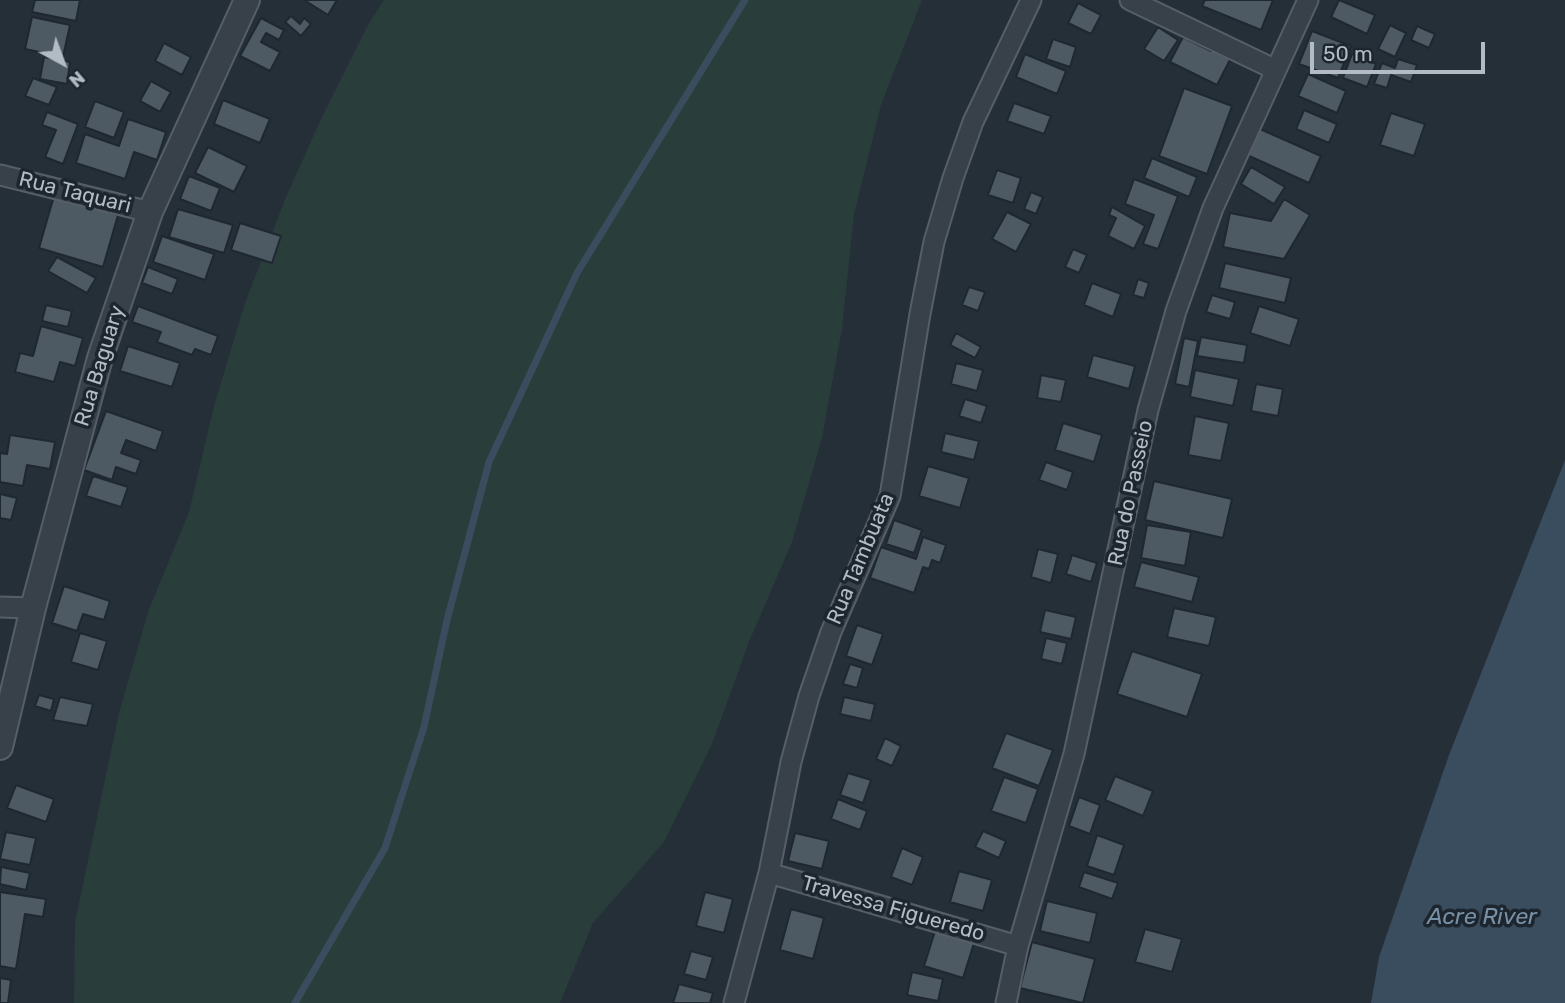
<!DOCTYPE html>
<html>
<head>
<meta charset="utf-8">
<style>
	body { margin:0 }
	#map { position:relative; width:1565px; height:1003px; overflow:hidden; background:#252f38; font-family:Rubik,sans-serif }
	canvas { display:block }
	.north { position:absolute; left:28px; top:28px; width:70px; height:70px; -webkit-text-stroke:5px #1d262e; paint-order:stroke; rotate:139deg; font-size:19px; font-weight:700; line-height:28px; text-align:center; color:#b3bcc5 }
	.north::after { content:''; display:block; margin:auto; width:24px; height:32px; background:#b3bcc5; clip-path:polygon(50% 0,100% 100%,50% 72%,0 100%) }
	.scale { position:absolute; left:1310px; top:42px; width:175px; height:32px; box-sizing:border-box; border:4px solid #b3bcc5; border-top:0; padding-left:9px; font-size:21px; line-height:24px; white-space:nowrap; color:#b3bcc5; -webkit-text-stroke:5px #1d262e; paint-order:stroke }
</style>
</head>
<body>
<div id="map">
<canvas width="1565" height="1003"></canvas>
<div class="north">N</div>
<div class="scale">50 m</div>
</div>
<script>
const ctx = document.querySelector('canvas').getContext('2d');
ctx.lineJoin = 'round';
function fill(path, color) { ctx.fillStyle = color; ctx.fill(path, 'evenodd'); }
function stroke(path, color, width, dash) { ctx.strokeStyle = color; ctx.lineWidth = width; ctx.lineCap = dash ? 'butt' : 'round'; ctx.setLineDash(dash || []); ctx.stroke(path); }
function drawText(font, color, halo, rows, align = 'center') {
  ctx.font = font + ' Rubik,sans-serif'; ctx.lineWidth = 7; ctx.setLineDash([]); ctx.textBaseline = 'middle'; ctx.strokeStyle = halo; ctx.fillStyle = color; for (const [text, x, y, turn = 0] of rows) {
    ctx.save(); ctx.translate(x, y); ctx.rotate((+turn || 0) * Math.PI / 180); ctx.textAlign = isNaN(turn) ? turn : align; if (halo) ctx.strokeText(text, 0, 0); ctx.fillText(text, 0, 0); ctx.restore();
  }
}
fill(new Path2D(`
	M384,0H922L881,105L854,215L842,329L822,438L792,542L749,642L712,744L664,842L593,923L560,1003H74L75,922L119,713L148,612L189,512L214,406L245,303L286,197L322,117L369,23Z`), '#293d3b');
fill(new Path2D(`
	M1565,460V1003H1371L1379,957L1449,755Z`), '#3a4d5e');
stroke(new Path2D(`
	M295,1003L385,848L424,727L447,620L489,462L577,273L745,0`), '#3a4d5e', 7);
const building = new Path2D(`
	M35,0H80L76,21L32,12Z
	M304,0H337L328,15Z
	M1205,0H1273L1261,30L1202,6Z
	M1339,0L1375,15L1367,34L1331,17Z
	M1078,3L1101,15L1091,34L1068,23Z
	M291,16L300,24L304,18L311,24L301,36L285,22Z
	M32,17L70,25L63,57L25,49Z
	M261,18L284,30L279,40L266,33L261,42L280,52L270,71L240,56Z
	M1390,25L1406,33L1395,57L1378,49Z
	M1417,26L1435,34L1429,48L1411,40Z
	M1158,27L1178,40L1164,61L1144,49Z
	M1312,31L1351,46L1338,78L1299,64Z
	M1183,37L1211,51L1214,44L1233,54L1217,85L1170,62Z
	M1053,39L1076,47L1070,67L1046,59Z
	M164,43L191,57L182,75L155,61Z
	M1025,54L1066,71L1057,94L1016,77Z
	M1352,54L1376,64L1367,87L1343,78Z
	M44,57L70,62L67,84L40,79Z
	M1398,59L1417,65L1411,82L1391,75L1387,88L1374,84L1382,63L1395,68Z
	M1308,74L1346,91L1337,113L1298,96Z
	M33,78L57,87L49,105L25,96Z
	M151,81L171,92L160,112L140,101Z
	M1184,88L1232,106L1207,174L1159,156Z
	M223,100L270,119L260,143L214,124Z
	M95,101L124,112L114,138L85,127Z
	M1014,103L1051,116L1044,134L1007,121Z
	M1304,110L1337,124L1329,143L1296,129Z
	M47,112L78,124L63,164L45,157L56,130L42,125Z
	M1391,113L1425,124L1414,156L1380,145Z
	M128,119L166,132L157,160L134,152L125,179L76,163L85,134L119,146Z
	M1260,129L1321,156L1309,183L1247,155Z
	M208,147L247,166L234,192L195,173Z
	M1152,158L1197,177L1189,197L1144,178Z
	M1251,167L1285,187L1274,204L1241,184Z
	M997,170L1021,178L1013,203L988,195Z
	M189,176L220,188L211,211L180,199Z
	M1134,179L1178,196L1158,249L1143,244L1154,215L1125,204Z
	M1031,192L1043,197L1036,214L1024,209Z
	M54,196L118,215L103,267L39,248Z
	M1284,199L1310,215L1284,259L1223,247L1230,213L1271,221Z
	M1112,207L1145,226L1134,249L1108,236L1116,218L1109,215Z
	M178,209L233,225L224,253L169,237Z
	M1007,212L1031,224L1016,252L992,239Z
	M240,223L281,236L272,263L231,250Z
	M162,236L214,254L205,280L153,262Z
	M1073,249L1087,255L1079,273L1065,267Z
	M57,257L96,278L87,293L48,271Z
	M1225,263L1291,278L1285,303L1219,288Z
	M148,267L178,279L172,294L142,283Z
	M1138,279L1149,283L1144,298L1133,295Z
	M1092,283L1121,294L1113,317L1084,305Z
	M969,287L985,292L978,311L962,305Z
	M1212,295L1235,302L1230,319L1206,312Z
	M46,305L72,311L68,327L42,321Z
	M138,306L218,336L211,355L195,349L192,355L157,342L161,332L132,322Z
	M1259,306L1299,319L1290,346L1250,333Z
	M41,326L83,338L75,366L60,362L54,382L15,372L20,353L33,356Z
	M956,333L981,347L975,358L950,345Z
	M1201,337L1247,345L1244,363L1197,356Z
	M1184,338L1198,341L1189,387L1175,384Z
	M128,346L180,363L172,387L120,371Z
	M1093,355L1135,366L1129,389L1087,377Z
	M956,363L983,370L977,391L951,384Z
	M1195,370L1239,379L1233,406L1190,397Z
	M1041,375L1066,380L1061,402L1037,398Z
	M1256,384L1283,389L1278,416L1251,411Z
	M965,399L987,406L981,423L959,416Z
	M106,411L163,431L156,451L126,440L121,453L141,460L136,474L116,467L112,480L84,470Z
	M1195,416L1229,423L1221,461L1188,455Z
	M1063,423L1102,435L1094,462L1055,450Z
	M945,433L979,441L974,460L941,452Z
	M10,435L55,442L50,469L27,465L23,486L0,482V453L7,454Z
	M1046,462L1073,472L1067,490L1039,480Z
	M928,466L969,478L960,508L919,496Z
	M93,476L128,487L121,507L86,496Z
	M1154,481L1232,499L1223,538L1145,520Z
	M0,494L17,498L11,520L0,518Z
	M894,520L922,530L914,553L886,544Z
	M1147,525L1191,532L1185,566L1141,558Z
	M923,537L946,545L940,563L932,560L929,569L923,567L914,593L870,578L881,547L916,559Z
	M1038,549L1058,554L1051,583L1031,577Z
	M1072,555L1097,563L1091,582L1066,574Z
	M1141,562L1199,577L1192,602L1134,587Z
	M64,586L110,601L104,620L83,614L77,631L52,623Z
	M1174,608L1216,617L1209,646L1167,637Z
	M1045,610L1076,617L1071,639L1040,632Z
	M857,625L883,634L872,665L846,656Z
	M80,633L107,641L98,670L71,662Z
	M1046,638L1067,643L1062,664L1041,659Z
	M1132,651L1202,674L1187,717L1117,694Z
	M850,664L863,668L857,688L843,684Z
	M39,695L54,699L51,711L35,706Z
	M60,697L93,704L87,726L53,720Z
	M844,697L875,704L871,721L840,714Z
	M1006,733L1053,750L1039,786L992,768Z
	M885,738L901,746L892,766L876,759Z
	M848,773L871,780L863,803L840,795Z
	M1115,776L1153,791L1143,816L1105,800Z
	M1004,777L1038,789L1026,823L991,811Z
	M16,785L54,799L46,822L7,808Z
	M1079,797L1100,805L1090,834L1069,826Z
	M838,799L867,811L860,830L831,819Z
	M983,831L1006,841L999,858L975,847Z
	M6,832L36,838L30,865L0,859Z
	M795,833L829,841L822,869L788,861Z
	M1097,835L1124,845L1114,875L1087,866Z
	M902,848L923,857L912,885L891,877Z
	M1,867L30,873L26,890L0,884Z
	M959,871L992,880L983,911L950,902Z
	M1084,872L1118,883L1112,899L1079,887Z
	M0,892L46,899L43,917L25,914L16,969L0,966Z
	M705,892L733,899L724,933L696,926Z
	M1047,901L1097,913L1090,943L1040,931Z
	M791,909L824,918L813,959L780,950Z
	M936,928L975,940L963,978L924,966Z
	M1145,929L1182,939L1172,972L1135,962Z
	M1032,942L1095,959L1083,1003L1020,988Z
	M691,951L713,957L706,980L684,974Z
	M912,972L943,979L938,1001L907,995Z
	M0,978L11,980L8,1003H0Z
	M679,984L713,993L710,1003H673Z`);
fill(building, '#4d5a64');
stroke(building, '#1f2830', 2);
const minor = new Path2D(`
	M1130,0L1274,69
	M0,175L150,212
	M0,607L33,608
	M769,873L1018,946
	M734,1003L769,873L791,762L809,696L831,632L890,496L920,314L934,242L953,178L973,122L1031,0
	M1006,1003L1018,946L1074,754L1148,410L1176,311L1213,208L1308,0`);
const tertiary = new Path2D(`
	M0,747L33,608L100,358L150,212L247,0`);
stroke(minor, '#565f67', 23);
stroke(tertiary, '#565f67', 28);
stroke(minor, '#384149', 19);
stroke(tertiary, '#384149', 24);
drawText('21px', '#b3bcc5', '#1d262e', [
	["Rua Taquari",75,193,14],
	["Rua Baguary",100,366,-73],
	["Rua do Passeio",1131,493,-78],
	["Rua Tambuata",861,559,-67],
	["Travessa Figueredo",893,909,16]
]);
drawText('italic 23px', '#7790a5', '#1d262e', [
	["Acre River",1482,917]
]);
</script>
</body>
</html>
